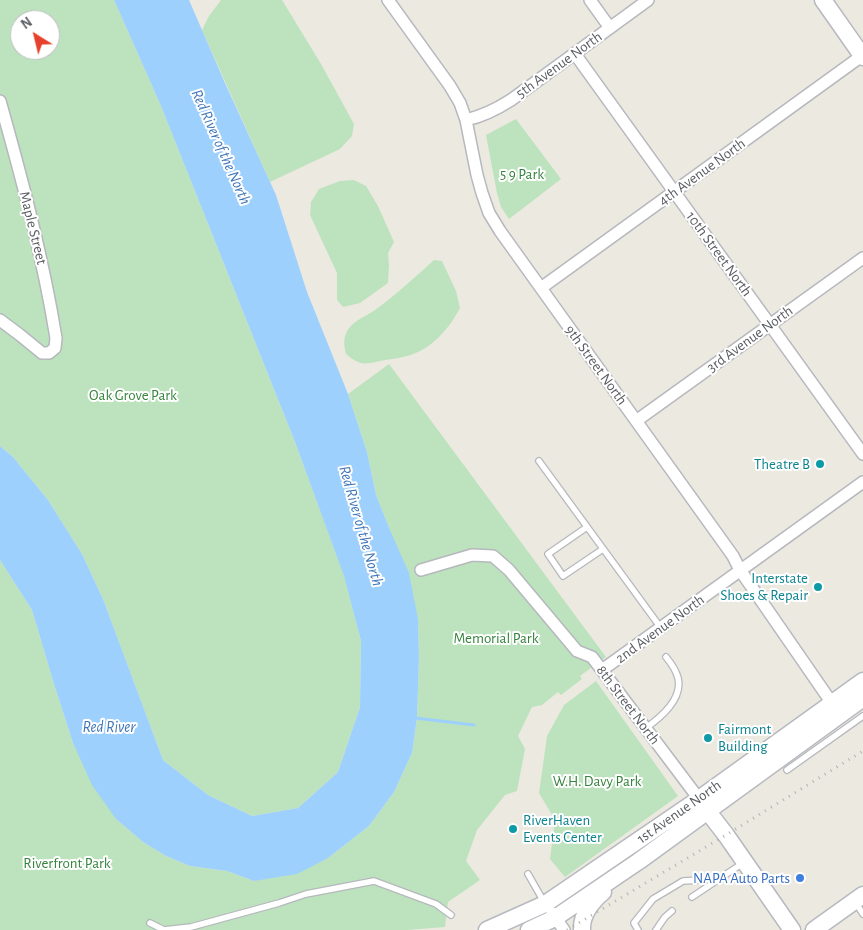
<!DOCTYPE html>
<html>
<head>
<meta charset="utf-8">
<style>
	body { margin:0 }
	#map { position:relative; width:863px; height:930px; overflow:hidden; background:#ece9e0; font-family:"Alegreya Sans",sans-serif }
	canvas { display:block }
	.north { position:absolute; left:10px; top:10px; width:50px; height:50px; box-sizing:border-box; background:#fff; border:1px solid #bdbec0; border-radius:50%; rotate:324deg; font-size:14px; font-weight:700; line-height:20px; text-align:center; color:#595c61 }
	.north::after { content:''; display:block; margin:auto; width:18px; height:22px; background:#e6412c; clip-path:polygon(50% 0,100% 100%,50% 72%,0 100%) }
</style>
</head>
<body>
<div id="map">
<canvas width="863" height="930"></canvas>
<div class="north">N</div>
</div>
<script>
const ctx = document.querySelector('canvas').getContext('2d');
ctx.lineJoin = 'round';
function fill(path, color) { ctx.fillStyle = color; ctx.fill(path, 'evenodd'); }
function stroke(path, color, width, dash) { ctx.strokeStyle = color; ctx.lineWidth = width; ctx.lineCap = dash ? 'butt' : 'round'; ctx.setLineDash(dash || []); ctx.stroke(path); }
function drawText(font, color, halo, rows, align = 'center') {
  ctx.font = font + ' "Alegreya Sans",sans-serif'; ctx.lineWidth = 4; ctx.setLineDash([]); ctx.textBaseline = 'middle'; ctx.strokeStyle = halo; ctx.fillStyle = color; for (const [text, x, y, turn = 0] of rows) {
    ctx.save(); ctx.translate(x, y); ctx.rotate((+turn || 0) * Math.PI / 180); ctx.textAlign = isNaN(turn) ? turn : align; if (halo) ctx.strokeText(text, 0, 0); ctx.fillText(text, 0, 0); ctx.restore();
  }
}
fill(new Path2D(`
	M0,0H114L161,106L295,442L344,575L361,641L360,707L338,772L298,808L252,816L208,795L163,760L103,599L82,554L48,500L13,457L0,446ZM20,20H50V50H20Z
	M221,0H282L321,64L354,124L352,136L340,149L270,182L202,30L209,16Z
	M516,119L561,179L509,219L501,207L497,193L486,135Z
	M354,180L366,186L378,206L394,242L388,253L389,265L388,283L360,303L343,307L337,300V273L310,215L311,202L319,189L340,181Z
	M434,260L442,261L456,291L460,308C449,329 431,350 407,356C400,358 392,359 385,360C365,364 361,367 346,354C344,346 343,339 347,331C353,321 366,316 375,310C396,295 415,277 434,260Z
	M389,364L606,657L580,676L582,679L561,695L558,692L542,705L532,707L518,736L525,749L517,791L505,795L477,830L466,861L480,880L448,902L445,927L407,930H0V560L32,610L53,681L73,743L116,819L143,842L166,856L190,866L227,871L254,881L328,858L369,826L394,792L412,753L417,718L419,658L418,619L390,530L376,495L367,452L348,394Z
	M596,681L678,796L565,877L550,859L555,820L539,793L547,736L564,705Z`), '#bce3bd');
fill(new Path2D(`
	M114,0H189L225,83L276,195L307,292L348,394L367,452L376,495L390,530L409,573L418,619L419,658L417,718L412,753L394,792L369,826L328,858L297,874L254,881L227,871L190,866L166,856L143,842L116,819L92,785L73,743L53,681L32,610L0,560V446L13,457L48,500L82,554L103,599L163,760L208,795L252,816L298,808L338,772L360,707L361,641L344,576L295,442L161,106Z`), '#9ed0fd');
stroke(new Path2D(`
	M415,718L474,725`), '#9ed0fd', 3);
const lane = new Path2D(`
	M539,461L661,628
	M587,527L548,554L563,576L603,549
	M646,728C661,717 683,699 678,678C676,670 671,663 666,657
	M787,770L863,716
	M528,874L544,902
	M692,897L743,863
	M856,903L863,914
	M150,923L164,930L191,927L279,903L306,894L374,881L436,904L451,915
	M638,930L634,923L653,899L683,881L719,879
	M656,930L665,917L672,911`);
const street = new Path2D(`
	M388,0L450,86L460,103L466,120L477,175L482,193L489,213L500,231L733,556L740,570L836,709
	M590,0L610,28
	M575,54L863,454
	M0,101C22,179 43,258 56,338L55,348L49,353H42L20,335L0,320
	M466,120C483,116 497,109 511,100L648,0
	M541,288L863,55
	M636,421L863,258
	M421,570L472,555L493,556L509,570L577,651L592,657L699,799
	M602,670L863,482
	M552,913L564,930`);
const secondary = new Path2D(`
	M823,0L863,57
	M702,804L726,835L792,930
	M487,930L545,904L699,799L863,681
	M529,930L555,918L639,861L863,698
	M582,930C581,915 592,901 603,892
	M814,930L863,895`);
stroke(lane, '#b6b8bd', 8);
stroke(street, '#b6b8bd', 14);
stroke(secondary, '#b6b9bf', 19);
stroke(lane, '#fff', 5.5);
stroke(street, '#fff', 11);
stroke(secondary, '#fff', 16);
stroke(new Path2D(`
	M567,930L726,835L863,751`), '#b1b2b2', 3, [1, 6]);
for (const [x, y, r, color] of [
	[820,464,5,"#0f9aa8"],
	[818,587,5,"#0f9aa8"],
	[708,738,5,"#0f9aa8"],
	[513,829,5,"#0f9aa8"],
	[800,878,5,"#3f7fe0"]
]) { const dot = new Path2D(); dot.arc(x, y, r, 0, 2 * Math.PI); ctx.fillStyle = color; ctx.fill(dot); stroke(dot, '#fff', 2); }
drawText('15px', '#595c61', '#fff', [
	["5th Avenue North",559,65,-36],
	["4th Avenue North",702,172,-36],
	["Maple Street",33,228,76],
	["10th Street North",719,254,54],
	["3rd Avenue North",750,339,-36],
	["9th Street North",596,365,54],
	["2nd Avenue North",660,629,-36],
	["8th Street North",628,705,53],
	["1st Avenue North",679,812,-35]
]);
drawText('15px', '#35833c', '#fff', [
	["5 9 Park",522,174],
	["Oak Grove Park",133,395],
	["Memorial Park",496,638],
	["W.H. Davy Park",597,781],
	["Riverfront Park",67,863]
]);
drawText('15px', '#0d838f', '#fff', [
	["Theatre B",810,464],
	["Interstate",808,578],
	["Shoes & Repair",808,595],
	["Fairmont",718,729,"left"],
	["Building",718,746,"left"],
	["RiverHaven",523,820,"left"],
	["Events Center",523,837,"left"]
], 'right');
drawText('15px', '#366cbe', '#fff', [
	["NAPA Auto Parts",790,878]
], 'right');
drawText('italic 16px', '#4076b7', '#fff', [
	["Red River of the North",221,147,66],
	["Red River of the North",361,526,74],
	["Red River",109,727]
]);
</script>
</body>
</html>
